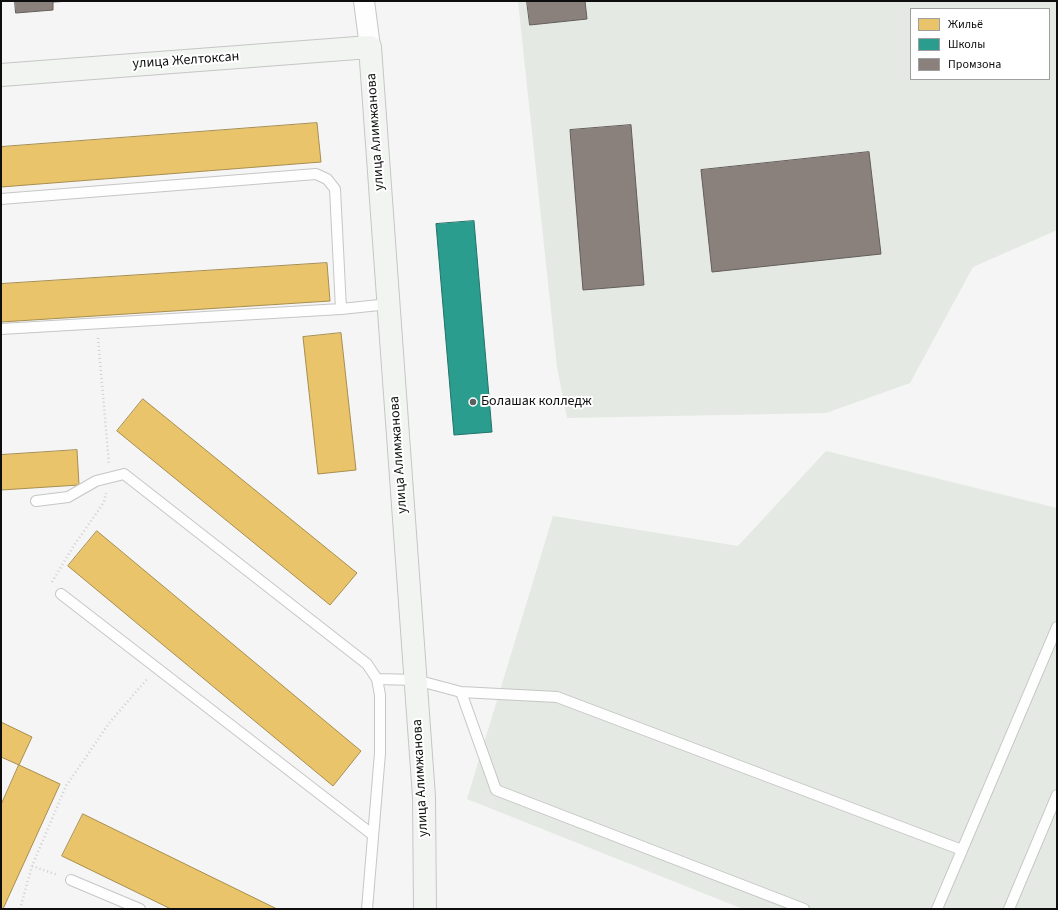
<!DOCTYPE html>
<html>
<head>
<meta charset="utf-8">
<style>
	body { margin:0 }
	#map { position:relative; width:1058px; height:910px; overflow:hidden; background:#f4f5f4; font-family:"Source Sans 3",sans-serif }
	canvas { display:block }
	.frame { position:absolute; inset:0; border:2px solid #0d0e0d; pointer-events:none }
	.legend { position:absolute; left:910px; top:8px; width:140px; height:72px; box-sizing:border-box; background:#fff; border:1px solid #9e9f9e; margin:0; padding:5px 7px; list-style:none; font-size:12px; color:#0d0e0d }
	.legend li { display:flex; align-items:center; gap:8px; height:20px }
	.legend b { width:20px; border:1px solid #9e9f9e }
</style>
</head>
<body>
<div id="map">
<canvas width="1058" height="910"></canvas>
<div class="frame"></div>
<ul class="legend">
<li><b style="height:11px;background:#e9c46a"></b>Жильё</li>
<li><b style="height:11px;background:#2a9d8f"></b>Школы</li>
<li><b style="height:11px;background:#8a817c"></b>Промзона</li>
</ul>
</div>
<script>
const ctx = document.querySelector('canvas').getContext('2d');
ctx.lineJoin = 'round';
function fill(path, color) { ctx.fillStyle = color; ctx.fill(path, 'evenodd'); }
function stroke(path, color, width, dash) { ctx.strokeStyle = color; ctx.lineWidth = width; ctx.lineCap = dash ? 'butt' : 'round'; ctx.setLineDash(dash || []); ctx.stroke(path); }
function drawText(font, color, halo, rows, align = 'center') {
  ctx.font = font + ' "Source Sans 3",sans-serif'; ctx.lineWidth = 4; ctx.setLineDash([]); ctx.textBaseline = 'middle'; ctx.strokeStyle = halo; ctx.fillStyle = color; for (const [text, x, y, turn = 0] of rows) {
    ctx.save(); ctx.translate(x, y); ctx.rotate((+turn || 0) * Math.PI / 180); ctx.textAlign = isNaN(turn) ? turn : align; if (halo) ctx.strokeText(text, 0, 0); ctx.fillText(text, 0, 0); ctx.restore();
  }
}
fill(new Path2D(`
	M518,1H1057V230L973,267L910,383L826,413L567,418L557,367ZM911,9H1049V79H911Z
	M826,451L1057,508V909H743L467,799L553,516L738,546Z`), '#e4e9e3');
const homes = new Path2D(`
	M317,123L321,162L1,187V147Z
	M327,263L330,301L1,322V284Z
	M341,333L356,470L318,474L303,337Z
	M143,399L357,573L330,605L117,431Z
	M77,450L79,485L1,490V455Z
	M97,531L361,751L333,786L68,566Z
	M1,722L32,737L19,765L1,757Z
	M19,765L60,784L3,909H1V805Z
	M83,814L277,909H171L62,856Z`);
fill(homes, '#e9c46a');
stroke(homes, '#a78d4e', 1);
const schools = new Path2D(`
	M474,221L492,432L454,435L436,224Z`);
fill(schools, '#2a9d8f');
stroke(schools, '#217268', 1);
const industry = new Path2D(`
	M15,1H71L53,2V10L16,13Z
	M527,1H585L587,19L530,25Z
	M631,125L644,285L583,290L570,130Z
	M869,152L881,254L712,272L701,170Z`);
fill(industry, '#8a817c');
stroke(industry, '#645e5b', 1);
const lane = new Path2D(`
	M1,199L316,174L327,179L335,189L341,309L1,329
	M341,309L389,304
	M36,501L68,497L96,481L124,474L367,664L377,679L380,695V753L367,909
	M61,594L373,835
	M377,679L416,680L461,692L496,790L804,909
	M461,692L557,697L962,850
	M71,880L140,909
	M937,909L1057,627
	M1009,909L1057,795`);
const street = new Path2D(`
	M364,1L370,47`);
const secondary = new Path2D(`
	M1,75L370,47L424,797L425,909`);
stroke(lane, '#c5c6c5', 12);
stroke(street, '#c5c6c5', 22);
stroke(secondary, '#c5c6c5', 24);
stroke(new Path2D(`
	M98,338L109,464
	M52,582L73,547L104,502L106,493
	M32,866L58,875
	M20,909L32,866L66,786L110,722L148,678`), '#cfd0cf', 2.5, [1, 3]);
stroke(lane, '#fdfefd', 10);
stroke(street, '#fdfefd', 20);
stroke(secondary, '#f1f4f1', 22);
for (const [x, y, r, color] of [
	[473,402,4,"#5e5f5e"]
]) { const dot = new Path2D(); dot.arc(x, y, r, 0, 2 * Math.PI); ctx.fillStyle = color; ctx.fill(dot); stroke(dot, '#fff', 1.5); }
drawText('14px', '#0d0e0d', '#fff', [
	["улица Желтоксан",186,61,-4],
	["улица Алимжанова",376,132,-94],
	["улица Алимжанова",399,455,-94],
	["улица Алимжанова",421,778,-93]
]);
drawText('14px', '#0d0e0d', '#fff', [
	["Болашак колледж",481,402]
], 'left');
</script>
</body>
</html>
